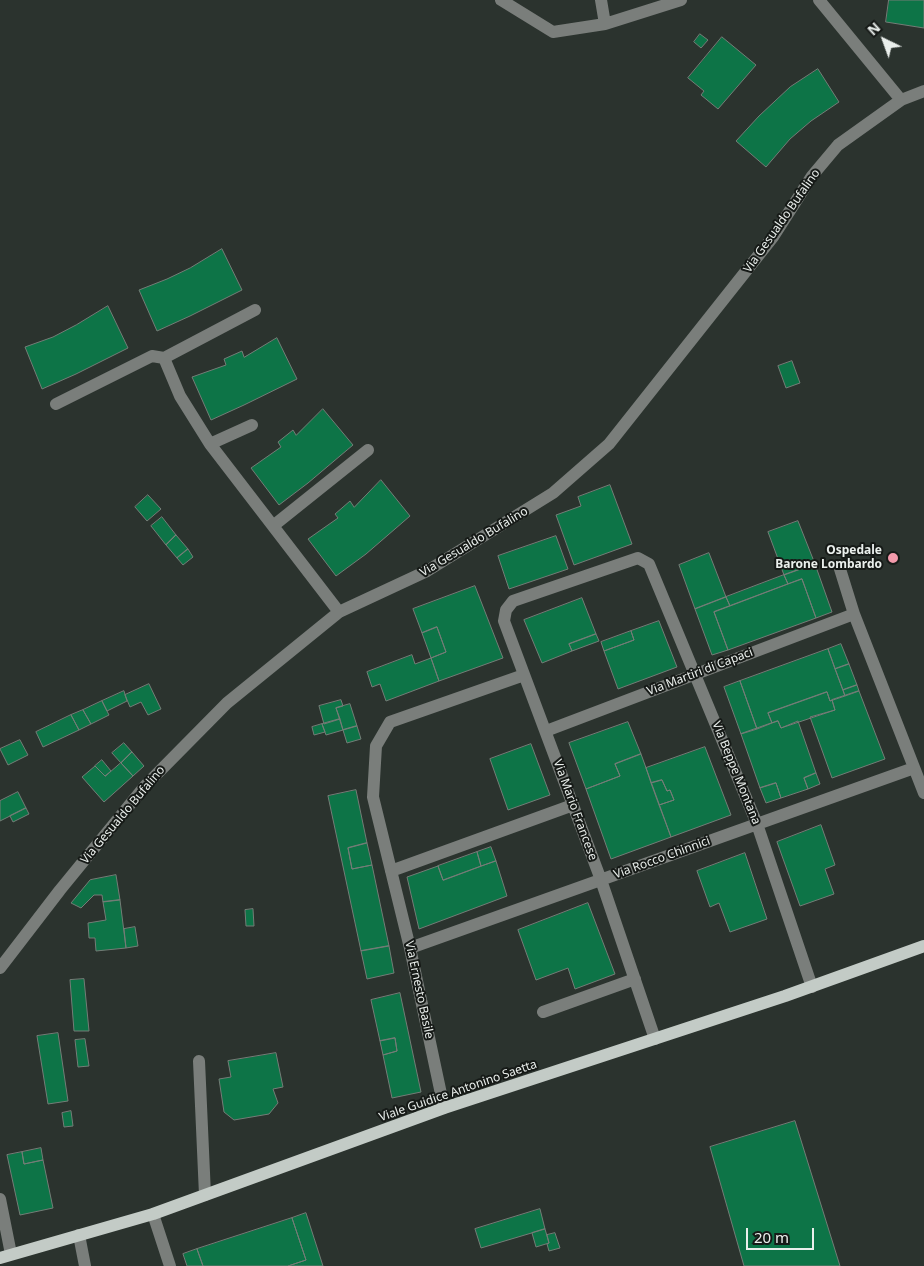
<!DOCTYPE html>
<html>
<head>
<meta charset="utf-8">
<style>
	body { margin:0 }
	#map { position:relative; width:924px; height:1266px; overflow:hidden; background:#2b332e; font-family:"Noto Sans",sans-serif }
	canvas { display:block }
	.north { position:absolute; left:859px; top:15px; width:50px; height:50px; -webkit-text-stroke:4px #161a17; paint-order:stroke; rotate:318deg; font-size:14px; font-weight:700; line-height:20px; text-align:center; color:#eaefec }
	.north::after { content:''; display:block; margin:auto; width:18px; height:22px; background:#eaefec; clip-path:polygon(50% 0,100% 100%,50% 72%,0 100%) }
	.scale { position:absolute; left:746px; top:1228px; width:68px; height:22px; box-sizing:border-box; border:2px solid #eaefec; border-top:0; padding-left:6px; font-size:15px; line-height:18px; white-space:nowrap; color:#eaefec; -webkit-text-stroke:4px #161a17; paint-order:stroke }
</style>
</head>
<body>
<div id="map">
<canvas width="924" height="1266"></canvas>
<div class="north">N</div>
<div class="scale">20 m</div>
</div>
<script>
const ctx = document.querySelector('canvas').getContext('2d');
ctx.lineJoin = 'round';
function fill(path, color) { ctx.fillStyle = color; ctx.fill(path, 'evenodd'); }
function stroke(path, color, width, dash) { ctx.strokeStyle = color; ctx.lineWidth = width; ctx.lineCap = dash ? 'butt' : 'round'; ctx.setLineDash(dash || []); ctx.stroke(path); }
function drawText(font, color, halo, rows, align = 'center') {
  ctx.font = font + ' "Noto Sans",sans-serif'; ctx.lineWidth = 4; ctx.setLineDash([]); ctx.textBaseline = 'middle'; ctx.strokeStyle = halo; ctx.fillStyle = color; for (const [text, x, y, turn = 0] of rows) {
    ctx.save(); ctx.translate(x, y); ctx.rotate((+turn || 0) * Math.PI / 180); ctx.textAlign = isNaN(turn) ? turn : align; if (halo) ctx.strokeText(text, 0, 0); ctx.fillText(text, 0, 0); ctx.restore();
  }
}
const building = new Path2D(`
	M889,0H924V28L886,22Z
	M700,34L708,40L701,48L694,42Z
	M722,37L756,65L718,109L701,95L704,91L688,78Z
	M818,69L839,102L811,121L790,139L766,167L736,141L759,116L790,87Z
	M222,249L242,290L190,316L157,331L139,290L167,279L190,268Z
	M108,306L128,348L76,374L42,389L25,347L53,337L76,325Z
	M277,338L297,379L244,405L211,420L192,377L226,365L224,359L242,351L244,357Z
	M792,361L800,383L786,388L778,366Z
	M323,409L353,445L308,483L279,505L251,468L281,447L278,442L293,430L296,435Z
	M381,480L410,516L366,554L336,576L308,539L338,518L335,514L350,501L354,507Z
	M610,485L632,544L574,565L556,515L581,506L578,497Z
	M148,495L161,509L147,521L135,507Z
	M162,517L176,535L166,545L151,526Z
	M798,521L815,564L784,575L768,532Z
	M176,535L188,549L177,558L166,545Z
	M556,536L568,569L509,589L498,556Z
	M188,549L193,557L183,565L177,558Z
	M709,553L726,597L695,609L679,565Z
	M815,564L832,612L816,618L802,579L788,584L784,575Z
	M784,575L788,584L730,606L726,597Z
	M802,579L816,618L728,650L714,612Z
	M475,586L503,658L439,681L431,658L446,652L437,627L422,633L413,609Z
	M726,597L730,606L714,612L728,650L712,655L695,609Z
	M582,598L596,634L569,644L572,651L542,663L524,620Z
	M659,621L677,667L618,689L604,651L634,640L631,631Z
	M437,627L446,652L431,658L422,633Z
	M631,631L634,640L604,651L601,642Z
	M596,634L599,641L572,651L569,644Z
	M841,644L849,664L835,669L828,649Z
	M828,649L845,696L830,701L827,692L768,713L772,723L757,729L740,681Z
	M412,655L415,664L431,658L439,681L386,701L380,684L372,687L367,672Z
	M849,664L857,685L843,690L835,669Z
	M740,681L757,729L741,734L724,687Z
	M149,684L161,709L148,715L141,702L130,707L125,695Z
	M857,685L859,691L845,696L843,690Z
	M124,691L127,701L107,711L102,701Z
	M859,691L885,759L832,778L810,717L835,710L832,700Z
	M827,692L830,701L832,700L835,710L781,728L778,721L772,723L768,713Z
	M341,700L343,706L336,708L340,719L324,724L319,706Z
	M102,701L109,715L91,724L83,710Z
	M350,704L357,726L343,730L336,708Z
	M83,710L91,724L79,730L71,715Z
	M71,715L79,730L43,747L36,732Z
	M340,719L343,730L326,735L322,724Z
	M778,721L781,728L798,721L816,773L804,778L808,789L781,798L776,783L760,788L741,734Z
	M628,722L641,754L615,764L620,776L586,789L569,743Z
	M322,724L325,732L314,735L312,727Z
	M357,726L361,739L347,743L343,730Z
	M20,740L28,755L8,765L0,749Z
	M124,743L132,752L121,763L112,753Z
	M531,744L550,795L508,810L490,759Z
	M705,747L731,815L671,837L659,805L674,800L670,790L667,791L662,780L651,783L646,768Z
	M132,752L144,766L133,776L121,763Z
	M641,754L671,837L611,859L586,789L620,776L615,764Z
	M102,760L111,771L105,776L95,766Z
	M121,763L133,776L104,802L82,777L95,766L105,776Z
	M816,773L820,784L808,789L804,778Z
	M662,780L667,791L670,790L674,800L659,805L651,783Z
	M776,783L781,798L766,803L760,788Z
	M356,790L367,843L348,848L352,869L372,865L389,946L361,951L328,796Z
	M18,792L26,808L0,821V801Z
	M26,808L29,814L13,822L10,816Z
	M821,825L835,865L825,869L834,894L800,906L777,842Z
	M367,843L372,865L352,869L348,848Z
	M491,847L496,861L481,866L477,852Z
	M477,852L481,866L443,880L438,866Z
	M745,853L767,919L730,932L719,903L710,907L697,871Z
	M496,861L507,896L419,929L407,877L438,866L443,880Z
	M116,875L120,900L103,902L102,895H94L81,908L71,903L90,880Z
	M120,900L126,948L96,951L95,938H89L88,923L106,920L103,902Z
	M588,903L615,974L575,989L568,968L536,980L518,930Z
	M253,909L254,926H246L245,910Z
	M135,927L138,946L126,948L124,929Z
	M389,946L394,973L367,979L361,951Z
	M84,979L89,1031H74L70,980Z
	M400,993L421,1092L392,1098L383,1055L397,1051L395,1038L380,1041L371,1000Z
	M58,1033L68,1101L48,1104L37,1036Z
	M395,1038L397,1051L383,1055L380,1041Z
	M85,1039L89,1066L78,1067L75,1040Z
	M276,1053L283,1087L273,1089L278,1103L269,1114L234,1120L224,1112L219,1079L231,1077L228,1061Z
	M71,1111L73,1126L64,1127L62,1113Z
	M795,1121L840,1266H744L710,1147Z
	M41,1148L43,1160L24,1164L22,1152Z
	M22,1152L24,1164L43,1160L53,1208L20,1215L7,1155Z
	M540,1209L545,1229L481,1248L475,1229Z
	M306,1213L323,1266H288L306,1260L292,1218Z
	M292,1218L306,1260L288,1266H203L197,1249Z
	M545,1229L549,1243L536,1247L532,1233Z
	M555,1233L560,1248L549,1251L547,1244L549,1243L547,1235Z
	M197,1249L203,1266H187L183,1254Z`);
fill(building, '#0d7447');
stroke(building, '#747d77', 1);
stroke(new Path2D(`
	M501,0L553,32L605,24L681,0
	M601,0L605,24
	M819,0L901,100
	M164,358L180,396L210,444L339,612
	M56,404L152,356L164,358L255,310
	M210,444L252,425
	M273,526L368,450
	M840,569L854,614L924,793
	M546,731L854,614
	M391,871L573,805
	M410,948L914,768
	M0,968L60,890L145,786L227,703L339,612L427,571L553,493L609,444L773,237L812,176L838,145L901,100L924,91
	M543,1012L635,979
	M655,1039L601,880L504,621L506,610L513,601L638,558L649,564L757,824L812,987
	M199,1061L205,1195
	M444,1108L410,948L373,797L376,746L390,722L524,675
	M0,1199L11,1254
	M153,1214L170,1266
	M79,1235L85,1266`), '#7a7e7b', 12);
stroke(new Path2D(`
	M0,1258L153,1214L444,1108L785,996L924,946`), '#c3cbc6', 12);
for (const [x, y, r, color] of [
	[893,558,6,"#f39aab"]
]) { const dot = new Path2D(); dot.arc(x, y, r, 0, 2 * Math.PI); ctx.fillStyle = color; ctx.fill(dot); stroke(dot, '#161a17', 2); }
drawText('12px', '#eaefec', '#161a17', [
	["Via Gesualdo Bufalino",782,221,-55],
	["Via Gesualdo Bufalino",474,542,-31],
	["Via Martiri di Capaci",700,672,-21],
	["Via Beppe Montana",736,773,68],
	["Via Mario Francese",575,810,70],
	["Via Gesualdo Bufalino",123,815,-50],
	["Via Rocco Chinnici",662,858,-20],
	["Via Ernesto Basile",419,990,78],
	["Viale Guidice Antonino Saetta",458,1091,-19]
]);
drawText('bold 12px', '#eaefec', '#161a17', [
	["Ospedale",882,551],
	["Barone Lombardo",882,565]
], 'right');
</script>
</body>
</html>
